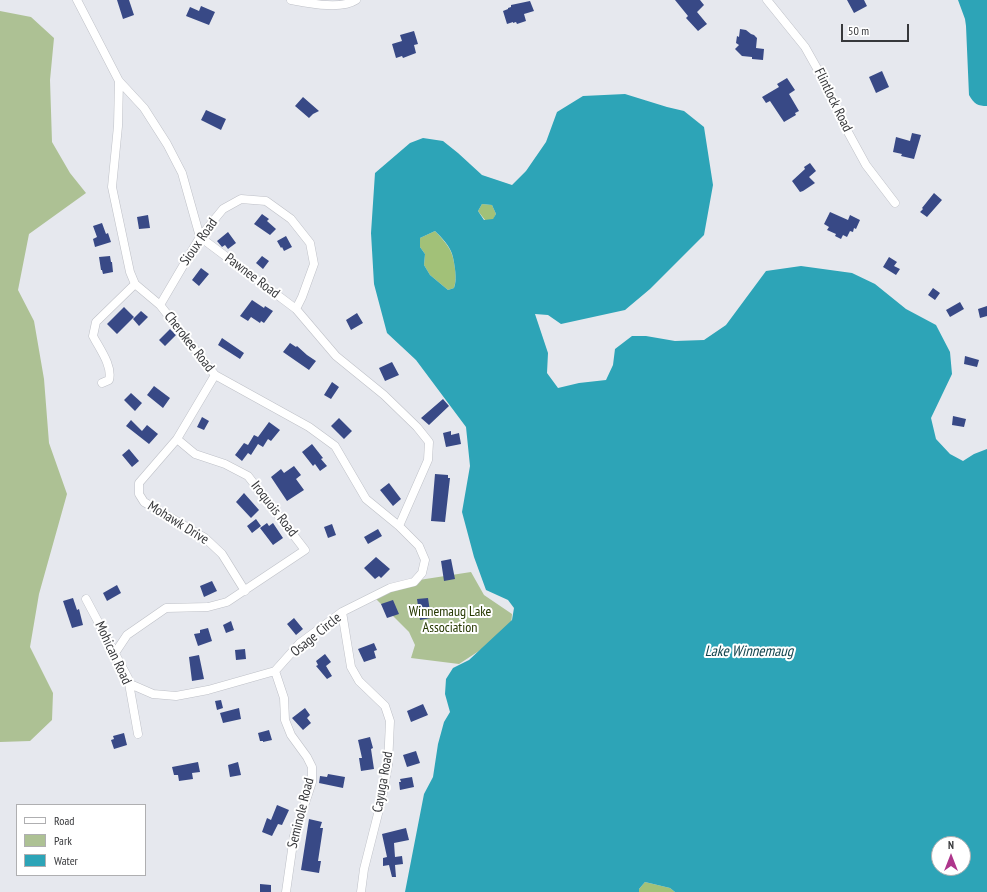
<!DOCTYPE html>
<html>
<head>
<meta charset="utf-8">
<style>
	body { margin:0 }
	#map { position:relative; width:987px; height:892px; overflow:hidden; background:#e6e8ee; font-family:"PT Sans Narrow",sans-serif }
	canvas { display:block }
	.legend { position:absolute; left:16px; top:804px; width:130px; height:72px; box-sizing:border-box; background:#fff; border:1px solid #afafb1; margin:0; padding:5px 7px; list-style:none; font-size:12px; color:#37383b }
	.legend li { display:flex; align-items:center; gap:8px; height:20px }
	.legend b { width:20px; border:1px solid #afafb1 }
	.north { position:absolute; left:931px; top:836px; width:40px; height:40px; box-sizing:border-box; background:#fff; border:1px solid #afafb1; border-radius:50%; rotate:0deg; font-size:11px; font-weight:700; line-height:16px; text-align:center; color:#37383b }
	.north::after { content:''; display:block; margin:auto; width:14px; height:18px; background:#ae368c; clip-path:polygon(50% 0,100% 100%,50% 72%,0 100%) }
	.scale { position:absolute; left:841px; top:24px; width:68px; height:18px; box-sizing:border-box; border:2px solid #37383b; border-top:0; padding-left:5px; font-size:12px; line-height:14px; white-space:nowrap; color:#37383b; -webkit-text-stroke:3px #fff; paint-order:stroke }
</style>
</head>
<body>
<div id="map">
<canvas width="987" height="892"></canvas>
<ul class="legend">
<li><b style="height:5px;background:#fff"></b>Road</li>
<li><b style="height:11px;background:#adc194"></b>Park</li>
<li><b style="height:11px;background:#2da4b7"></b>Water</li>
</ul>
<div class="north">N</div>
<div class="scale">50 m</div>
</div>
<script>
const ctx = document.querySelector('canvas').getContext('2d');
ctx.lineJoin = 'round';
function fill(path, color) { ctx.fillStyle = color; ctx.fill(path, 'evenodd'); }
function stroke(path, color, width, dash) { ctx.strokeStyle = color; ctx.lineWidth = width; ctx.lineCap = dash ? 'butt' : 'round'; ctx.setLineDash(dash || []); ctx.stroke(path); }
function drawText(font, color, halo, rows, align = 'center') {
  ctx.font = font + ' "PT Sans Narrow",sans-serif'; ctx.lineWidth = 4; ctx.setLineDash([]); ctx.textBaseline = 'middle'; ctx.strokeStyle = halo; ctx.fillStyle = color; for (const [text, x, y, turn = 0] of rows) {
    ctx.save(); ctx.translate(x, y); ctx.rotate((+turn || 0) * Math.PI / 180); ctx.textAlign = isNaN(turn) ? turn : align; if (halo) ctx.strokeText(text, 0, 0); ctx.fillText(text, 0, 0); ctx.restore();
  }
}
fill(new Path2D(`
	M0,11L31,17L54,38L50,80L52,142L70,173L86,193L29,234L18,290L34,321L44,379L49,443L67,494L39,594L30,647L53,693L52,720L30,741L0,742Z
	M471,572L484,595L512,614L511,626L485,647L459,664L411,658L415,645L409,632L376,599L393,584Z`), '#adc194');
fill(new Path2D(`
	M482,204L492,205L496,214L493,220H485L478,211Z
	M435,231C448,245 453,250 455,269C456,276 456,281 454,288L448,290L430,275L424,265L425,254L420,247V238Z
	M645,882L670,888L675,892H639V889Z`), '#a2c178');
fill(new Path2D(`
	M958,0H987V106C978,106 974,104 969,95L966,26L965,19Z
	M625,94L667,107L684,111L704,127L713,185L704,235L650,289L625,310L561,324L548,315L535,314L548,353L547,373L558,388L579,383L606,380L613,365L615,349L632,336H646L675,341L704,340L726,325L766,271L801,266L852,273L875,284L906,309L936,325L950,352L952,374L931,418L936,439L950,454L963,461L974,454L987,449V892H675L670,888L645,882L639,889V892H405L424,794L433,777L438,744L444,722L450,712L445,694L446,679L453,668L469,660L512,620L514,608L508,600L486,590L474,557L462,512L470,466L466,427L416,360L387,333L374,284L371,233L375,173L410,143L423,138L443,141L458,153L482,175L512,185L526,171L546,142L557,112L583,96ZM482,204L492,205L496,214L493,219L484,220L478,211ZM435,231C449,245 453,250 455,269C456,277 456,282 454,288L448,290L430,275L424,265L425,254L420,247V238ZM939,844H963V868H939Z`), '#2da4b7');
fill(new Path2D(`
	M117,0H129L134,15L123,19Z
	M675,0H700L704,5L697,12L707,24L698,31L686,18L688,16Z
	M847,0H864L867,6L854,13Z
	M530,1L534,11L524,14L526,21L517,24L516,22L513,23V22L507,24L503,11L508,9V8L511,7V5Z
	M201,6L215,12L209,25L186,16L190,7L199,11Z
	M740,29L746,30L751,34L754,35L757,38L756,48L764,49L763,60L752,59V57L742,56L735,49L739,45L736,43L737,36L739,37Z
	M414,31L418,44L414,45L416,53L403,58L402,56L396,58L392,44L402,41L400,35Z
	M882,71L889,87L876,93L869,77Z
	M787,78L795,90L789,94L799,111L795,113L796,115L784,122L770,101L766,103L762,97L779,87L777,84Z
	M303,97L319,111L313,114L309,118L295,106Z
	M206,110L226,119L221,130L201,120Z
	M912,133L921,135L914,159L901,156L902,154L893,152L896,137L910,141Z
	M810,163L816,171L809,177L815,183L803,191L800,192L792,181L805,169L804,167Z
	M934,193L942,200L927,217L920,212L923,209L922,208Z
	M830,212L848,220L850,215L860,220L856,229L854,228L853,232L850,231L847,237L843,235L841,239L835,236L836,234L827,230L829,227L824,224Z
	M262,214L269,219L267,221L276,229L270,235L254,224Z
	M148,215L150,228L139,229L137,217Z
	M102,223L106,234L108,233L111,242L95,247L93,239L97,237L93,226Z
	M228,232L236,243L228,249L225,245L222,247L217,241Z
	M286,236L292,247L284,251L282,247L281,248L277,241Z
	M110,256L111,262H112L113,272L103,274L102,270H101L99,257Z
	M262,256L269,261L263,269L256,263Z
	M889,257L897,262L894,266L900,269L896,275L883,267Z
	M201,268L209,274L199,286L192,280Z
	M933,288L940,293L935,300L928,295Z
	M252,300L264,308L265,306L273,311L264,323L261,321L260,323L251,317L248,321L240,316Z
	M960,302L964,309L950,317L946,310Z
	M987,306V316L980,318L978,309Z
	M124,307L134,317L117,334L107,324Z
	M141,311L148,317L139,326L133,319Z
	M357,313L363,323L351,330L346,320Z
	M170,329L176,335L165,346L159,340Z
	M222,338L244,353L240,359L218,345Z
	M290,343L296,347L297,346L307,355L316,361L309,370L283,352Z
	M965,356L979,360L977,367L964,364Z
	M392,362L399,375L385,381L379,368Z
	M332,382L339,387L331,399L324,395Z
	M154,386L170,398L163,408L147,395Z
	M131,393L142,403L135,411L124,400Z
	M443,399L449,406L429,425L421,418Z
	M953,416L966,419L964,427L952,425Z
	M202,417L209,421L204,430L197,427Z
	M339,418L352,431L344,439L331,426Z
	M131,420L142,431L147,425L158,434L149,444L126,426Z
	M269,422L280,430L271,441L268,439L263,447L258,444L251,455L248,453L242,461L235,455L244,443L248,445L254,435L258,437Z
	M451,431V435L459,433L461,444L446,447L443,433Z
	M312,444L323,458L321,459L327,466L320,471L315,464L313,466L302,452Z
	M129,449L139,461L132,467L122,455Z
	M294,466L301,475L296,479L304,490L287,501L271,477L281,469L284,473Z
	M435,474L448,475V478H450L445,522L431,521Z
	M389,483L401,499L393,506L380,490Z
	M244,493L259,510L251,518L236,502Z
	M256,519L261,526L252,533L247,526Z
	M267,523L269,526L273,523L283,538L273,545L260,528Z
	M332,524L336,535L328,538L324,527Z
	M378,529L382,536L368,544L364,537Z
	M376,557L390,569L381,578L379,576L375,579L364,568Z
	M451,559L455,579L444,581L441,561Z
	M212,581L217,591L204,597L200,586Z
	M117,585L121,593L107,601L103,593Z
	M73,598L77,610L79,609L83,625L72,628L63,601Z
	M428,598L431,618L420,620L417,599Z
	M393,600L399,614L387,618L381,604Z
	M294,618L303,629L296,635L287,624Z
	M231,621L234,630L226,633L223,625Z
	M208,628L212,641L198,646L194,634L200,633V630Z
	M374,643L377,650L374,651L376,658L364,662L358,649Z
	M245,649L246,659L236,660L235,650Z
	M325,654L331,662L326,666L332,676L327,679L316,666L318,665L316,661Z
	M199,655L204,679L192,681L189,657Z
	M221,700L223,708L217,710L215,701Z
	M423,704L428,715L411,722L407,711Z
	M239,708L241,719L223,723L220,713Z
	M305,708L310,715L307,718L311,723L303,730L292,718Z
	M269,730L272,740L263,742V741H260L258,733Z
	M124,733L127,745L114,749L111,740L114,739L113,736Z
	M370,737L373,748L371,749L374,769L361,771L359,758H362L358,740Z
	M416,751L420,763L407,767L403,755Z
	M198,762L200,772L192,773L193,779L179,781L178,775H174L172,767Z
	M238,762L241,775L230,777L228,765Z
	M328,774L345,777L343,788L319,783L320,776L327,777Z
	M412,777L414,787L400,790L399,782H401L400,779Z
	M277,805L289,810L282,825L278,824L272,836L262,832L267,818L271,820Z
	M309,819L322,822L320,828H323L318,861H321L319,873L301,870Z
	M406,828L409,840L394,843L395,857L402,856L403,864L395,865L396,877H392L389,865L383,866V858L387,857L382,834Z
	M260,884L271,885V892H260Z`), '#384986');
const minor = new Path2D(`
	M77,0L119,81L144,108L167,144L182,173L200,237L296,309L336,356L384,395L417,427L429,442L428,460L399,526
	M291,0C308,3 341,10 356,0
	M767,0L805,47L823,79L843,123L866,165L895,203
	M119,81L118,126L112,187L130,272L135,284L160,305L215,375L309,427L335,446L366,499L399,526L419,546L425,560L422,573L414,582L390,588L342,612L300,643L275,671L208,690L176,696L153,694L130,684
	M160,305L200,237L223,209L241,199L266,201L291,219L310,243L314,264L302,297L296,309
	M215,375L177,439L139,483V494L144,502L205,538L222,554L245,591
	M102,383L109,380C113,366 99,348 93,336L96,322L135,284
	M86,599L128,678L138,734
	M342,612L351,667L359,681L385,706L390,721L388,765L382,798L364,869L361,892
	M115,653L127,635L166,608L208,607L227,602L305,550L248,476L225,464L195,454L177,439
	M275,671L284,698L285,720L291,735L307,757L312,767V782L294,836L286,892`);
stroke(minor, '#bec0c7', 9);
stroke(minor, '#fff', 8);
drawText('14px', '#37383b', '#fff', [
	["Flintlock Road",833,100,64],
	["Sioux Road",199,242,-55],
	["Pawnee Road",252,276,37],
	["Cherokee Road",189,342,52],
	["Iroquois Road",274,509,52],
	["Mohawk Drive",178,523,32],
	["Osage Circle",316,635,-39],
	["Mohican Road",113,653,65],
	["Cayuga Road",383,782,-80],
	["Seminole Road",301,813,-76]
]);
drawText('14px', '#263801', '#fff', [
	["Winnemaug Lake",450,612],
	["Association",450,628]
]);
drawText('italic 15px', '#12444d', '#fff', [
	["Lake Winnemaug",749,652]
]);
</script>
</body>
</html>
